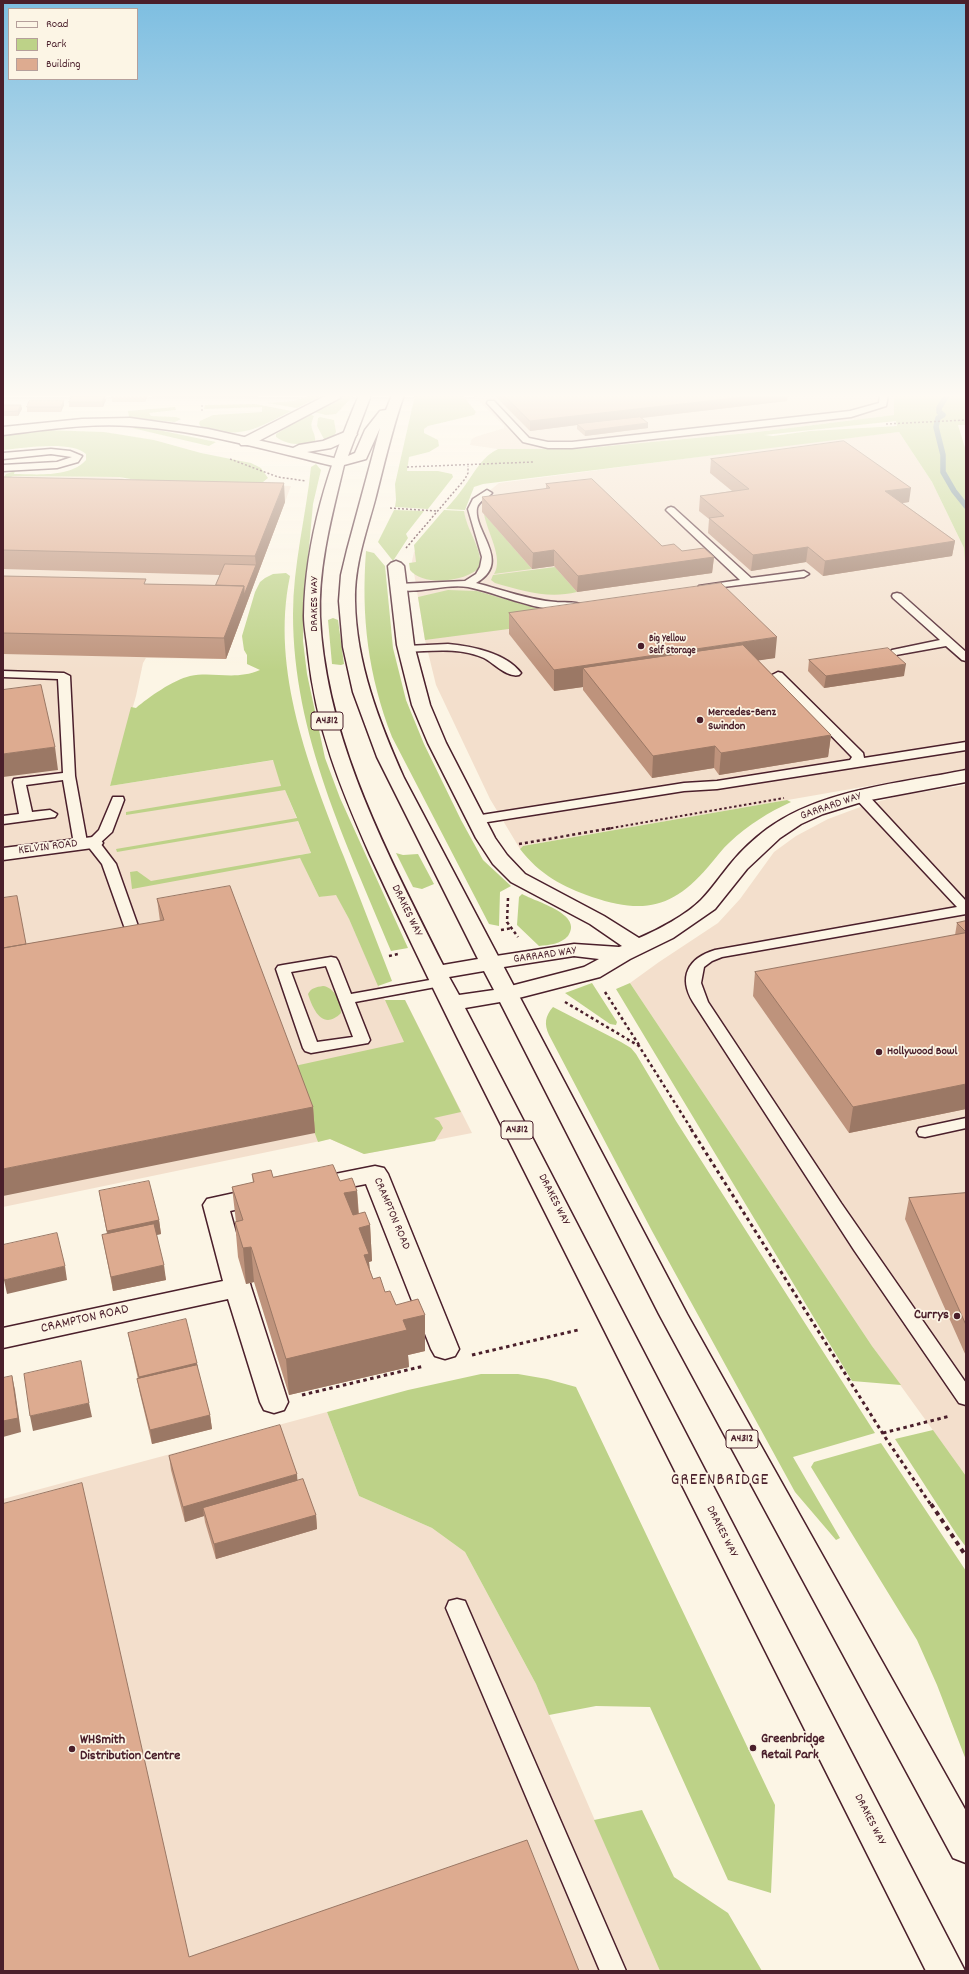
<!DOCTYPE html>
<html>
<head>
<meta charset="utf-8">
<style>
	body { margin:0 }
	#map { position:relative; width:969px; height:1974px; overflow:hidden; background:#fcf5e5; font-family:Dekko,sans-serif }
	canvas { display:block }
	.frame { position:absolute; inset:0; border:4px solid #4a1f2b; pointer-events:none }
	.legend { position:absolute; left:8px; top:8px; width:130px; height:72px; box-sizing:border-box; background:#fcf5e5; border:1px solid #b59f9b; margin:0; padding:5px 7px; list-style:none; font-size:12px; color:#4a1f2b }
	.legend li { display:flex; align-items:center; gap:8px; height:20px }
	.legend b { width:20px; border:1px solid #b59f9b }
</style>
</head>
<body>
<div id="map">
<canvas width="969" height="1974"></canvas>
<div class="frame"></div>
<ul class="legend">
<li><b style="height:5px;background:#fcf5e5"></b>Road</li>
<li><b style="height:11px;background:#bdd288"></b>Park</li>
<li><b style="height:11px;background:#ddab90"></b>Building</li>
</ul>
</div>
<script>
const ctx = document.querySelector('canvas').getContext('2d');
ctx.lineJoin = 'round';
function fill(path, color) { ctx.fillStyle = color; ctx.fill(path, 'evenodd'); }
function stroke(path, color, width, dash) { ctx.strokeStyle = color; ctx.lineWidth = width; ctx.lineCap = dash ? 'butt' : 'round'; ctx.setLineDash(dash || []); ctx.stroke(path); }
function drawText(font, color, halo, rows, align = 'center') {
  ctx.font = font + ' Dekko,sans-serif'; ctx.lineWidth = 3.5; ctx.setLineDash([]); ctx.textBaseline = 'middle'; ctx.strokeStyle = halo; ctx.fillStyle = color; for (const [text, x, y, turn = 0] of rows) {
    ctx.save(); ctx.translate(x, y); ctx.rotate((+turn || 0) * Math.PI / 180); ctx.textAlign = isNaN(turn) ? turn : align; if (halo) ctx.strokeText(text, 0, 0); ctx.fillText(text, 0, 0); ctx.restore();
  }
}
fill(new Path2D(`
	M473,395H894L895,415L749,433L576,449H498L470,445L471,440L475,437L504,428V426Z
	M899,432L932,482L964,548L966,578V769L523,846L520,849L490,799L436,685L425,640L412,561L414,552L499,483L797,444Z
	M13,476L119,477L125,479L291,486L226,659L146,658L143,663L136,696L110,786L274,760L281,786L285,790L311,853L299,855L319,897L336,894L349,919L385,1000H405L472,1133L364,1154L330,1139L3,1207V479Z
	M966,785V1476L872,1346L630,983L659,962L718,923L740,899L774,852L796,836L828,819L863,806L898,796Z
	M327,1412L359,1496L432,1528L465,1552L536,1684L660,1971H3V1499Z`), '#f3dfcc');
fill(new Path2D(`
	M313,395L319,397L297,408L267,403L293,401Z
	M343,395H354L336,414L326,415L314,412Z
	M415,395H459L464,397L476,412L474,415L428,426L424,429V433L438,440L439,446L429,452L409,457L407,471H438L452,474L453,477L428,509L395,507L396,500L395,484Z
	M894,395H966V425H958L966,451V578L964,548L932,482L899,432L483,484L474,487L465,510L446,509C453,501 460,493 466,484C475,471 483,456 498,449H576L749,433L894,415ZM896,421L897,426L810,431L773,436L764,435Z
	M255,404L291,411C263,425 247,437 215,431C209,430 203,430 199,424L200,421L213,415L262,412V407L204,409L205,405Z
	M175,407L176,410L149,413L151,416L176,417L181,419L175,422L129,418L128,411Z
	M309,414L314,416C307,430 317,431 315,444C301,445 287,445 276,437V434Z
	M320,417L334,420L336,432L334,436L325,441L317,426L318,418Z
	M137,427L163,431L216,442L209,446L132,428Z
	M44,430L104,432L154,440L201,453L251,463L261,468L268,478L263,482L250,484L143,481L119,477L13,476L7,479L4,477L6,474L15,471L14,474C36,474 70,478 86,460V454C72,440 22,448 3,450V435Z
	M316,464L321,470L313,504L304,602L303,641L307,674L325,758L340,798L408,948L391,951C346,842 293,735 293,614C293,565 306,516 311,467Z
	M394,510L424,511L406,534L408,538L393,561L378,542Z
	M444,510L464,511C467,531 480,544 481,566C468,582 423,587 410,570L409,563L416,562L414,545Z
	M484,514L532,569L494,574C504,558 487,532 484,514Z
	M366,551L374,553L385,566L393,648L406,700L424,744L461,820L483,860L511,886L500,892L499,926L489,924L392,737C368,675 361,617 366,551Z
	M555,567L577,592C548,599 523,591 495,583L491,580L493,575Z
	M286,573L290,576C270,671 310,769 344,857C360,898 376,940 392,981L378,986L349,919L336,895L319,897L300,858L132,889L130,872L137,871L151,881L311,853L298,821L117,852L116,849L297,818L285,790L126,815V812L281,786L273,760L110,786L131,707L136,708C149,697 173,680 190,676C214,671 234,681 260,670L247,664V655L244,650L242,636L255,592L260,582L265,578L273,574Z
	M448,590L477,591L577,620L425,640L418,597Z
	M333,618L338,620L344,664L341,665L332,664L328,620Z
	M787,800L791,802C769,812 748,825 730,842C722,849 716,858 708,867C672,909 643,914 592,897C563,887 539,874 520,849L523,846Z
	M396,853L403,855L418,854L434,884L422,889L413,887Z
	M522,894C536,902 584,914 568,936C561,944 549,945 539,946L517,925L519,897Z
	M592,983L617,1022L616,1025L610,1024L565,993Z
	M630,983L872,1346L901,1385L852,1381L616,989Z
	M323,986C334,987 341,1002 341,1013C323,1031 313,1010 308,994C311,988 316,987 323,986Z
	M385,1000H405L461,1112L434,1118L439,1121L443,1128L435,1141L364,1154L330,1139L318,1142L290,1067L404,1042Z
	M553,1007L621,1042L631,1048L636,1054L676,1121L875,1433L793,1457L840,1538L836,1540L795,1492L652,1231L549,1035C544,1024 545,1016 553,1007Z
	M481,1374H518L547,1379L576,1387L775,1805L771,1893L728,1880L650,1707L596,1706L549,1715L536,1684L465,1552L432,1528L359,1496L327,1412L408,1390Z
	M933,1430L966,1476V1547L957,1535L895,1439Z
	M881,1443L966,1571V1760L937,1685L917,1640L811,1467L814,1462Z
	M642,1810L674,1877L728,1913L762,1971H660L594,1820Z`), '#bdd288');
stroke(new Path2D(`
	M947,395L939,408V412L943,415L938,418L936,427L943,455V472L954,491L966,506`), '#688792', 5.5);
const lane = new Path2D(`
	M880,395H888L886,406L851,417L572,448H548L523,442L487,403L488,401H494L529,438L548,442H572L850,411L879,403Z
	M51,449L70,451L82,456L78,462L57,468L3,471V465L57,462L72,457L51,454L3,459V453Z
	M487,490L492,493C487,499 479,500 477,508C473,532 513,562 476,583C503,590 529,600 556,602C564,603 579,601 583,606L582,608C546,617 503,594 468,587C444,583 418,595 394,589L393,587L398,584L465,581L476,574L480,567L482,557L468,509L473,499Z
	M671,507L674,508L751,578L804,571L809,574L804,577L699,590L698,588L699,586L740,580L668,512L666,510L668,508Z
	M897,593L901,594L966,652V661L962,660L946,646L896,655L892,654L890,652L892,650L940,640L893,598L892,596L893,594Z
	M448,644C471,646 506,653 521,673L519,675C507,678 494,663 484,658C459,647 432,651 406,652L400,649L406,646Z
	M3,671L64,673L70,676L75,776L87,842L99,830L113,797H123L124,800L112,832L100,843L116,864L138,926L136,929H126L124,926L102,864L87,845L81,848L76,847L74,844L63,780L26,785L32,812L50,810L57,814L55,817L3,824V816L19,814L13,782L14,779L63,773L58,679L3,677Z
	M778,672L782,673L863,753L864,758L966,742V750L717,789L684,791L475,824L470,823L468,820L470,817L475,816L684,783L717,781L850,760L852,757L774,677L772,675Z
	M861,792L866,793L966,901V914L722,957L712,961L704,967L701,983L708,1002L841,1203L966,1383V1405L959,1403L854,1250L693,1002C678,977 688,958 715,950L957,907L856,799L855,796Z
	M331,957L336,958L338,961L351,994L441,978L446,979L448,982L446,985L441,986L355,1002L370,1040L368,1043L311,1053L305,1051L303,1048L276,969L278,966L283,965ZM326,966L353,1037L317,1042L291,972Z
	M966,1118V1128L925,1137L919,1136L917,1132L919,1128Z
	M457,1599L465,1601L468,1608L626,1971H600L446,1608L449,1601Z`);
const street = new Path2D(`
	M327,395H342L340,398L251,445H241L239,442L241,439Z
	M396,561L401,563L404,566L414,645L430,705L446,743L495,838L507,855L525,874L604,916L639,938C658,930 686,915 701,900C712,889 721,875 732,862C741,851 755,838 767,829C821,789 902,783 966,770V782L865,801L823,814L801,824L780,838L747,869L715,909L673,938L630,959L600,977L507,1001L499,999L496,994L499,989L584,967L599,959L574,956L491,969L483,968L480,963L483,958L574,944L619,947L622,946L590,924L511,882L493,864L476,838L428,743L412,705L397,645L388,566L391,563Z
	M93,837L100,839L103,843L100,847L3,860V848Z
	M375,1166L384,1168L388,1174L459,1349L455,1356L445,1359L435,1356L431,1349L366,1184L310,1195L301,1193L297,1187L301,1181L310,1179Z
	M262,1187L271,1190L275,1196L271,1202L230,1211L251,1287L288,1402L284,1410L274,1413L264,1410L260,1402L228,1299L3,1348V1328L223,1281L203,1205L207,1199Z`);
const secondary = new Path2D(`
	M130,418L208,429L293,448L299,445L323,441L350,430L357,434L355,437L331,448L307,452L343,460L345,463L343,466L338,467C269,451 200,430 130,426C88,423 45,430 3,435V427L82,419Z`);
const primary = new Path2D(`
	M359,395H371L348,456L355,453L365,430L380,411L386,410L392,395H404C392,429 384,465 375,500C366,533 354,566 355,601C356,663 379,722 404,778L687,1314L966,1811V1863L953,1858L659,1314L500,1002L465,1008L965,1971H926L457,1037C427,976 398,916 370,855C340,787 316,728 308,653C307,641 304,628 304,616C305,539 329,465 359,395ZM380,428L347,550L341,575L339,601L343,647L353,692L377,757L478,959L443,965C389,856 326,742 320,617C318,566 332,515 344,465L366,459ZM484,971L494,990L459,995L449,977Z`);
stroke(lane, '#4a1f2b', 3);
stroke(street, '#4a1f2b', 3);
stroke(secondary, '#4a1f2b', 3);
stroke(primary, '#4a1f2b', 3);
stroke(new Path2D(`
	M202,405V412
	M886,424L966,420
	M230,459L278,477L306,481
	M407,467L533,462
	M390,508L437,511
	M406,548L465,479L468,473V466`), '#4a1f2b', 1.5, [2, 2]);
stroke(new Path2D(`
	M606,829L784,798`), '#4a1f2b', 2, [2.5, 2.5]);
stroke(new Path2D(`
	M519,844L612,828
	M508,898L507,922L518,937
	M501,930L512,928
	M389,956L398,954
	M605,992L639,1045
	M565,1002L639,1046L692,1130`), '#4a1f2b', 2.5, [3, 3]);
stroke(new Path2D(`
	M691,1129L885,1437L931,1505
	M472,1355L578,1330
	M302,1395L424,1366
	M883,1433L950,1416`), '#4a1f2b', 3, [3.5, 3.5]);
stroke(new Path2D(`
	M931,1504L966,1556`), '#4a1f2b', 4, [4.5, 4.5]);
fill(lane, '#fcf5e5');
fill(street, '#fcf5e5');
fill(secondary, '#fcf5e5');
fill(primary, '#fcf5e5');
fill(new Path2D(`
	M113,395H148V396L145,402H112V398Z
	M152,395H258V397H152Z
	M494,395H788L787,401L642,418L648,423V428L585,436L577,429V425L530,431Z
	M106,400L103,407H69V402Z
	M3,405H21L22,409L18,416H3Z
	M64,405L61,412H27V407Z
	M711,459L909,502L902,503L955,541L952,556L823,576L806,562L751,571L708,533L709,519L699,511L700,496L732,491L710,473Z
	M3,477L285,502L257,576L226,659L3,654V576L147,584L216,585L220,575L3,569Z
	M546,484L662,546L682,551L714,557L712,573L577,592L554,566L532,569L482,512V497L546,489Z
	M509,613L775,658L758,660L831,735L828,757L719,775L714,768L652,778L583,690V687L554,691L509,634Z
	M809,660L904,676L824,688L808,671Z
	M157,899L313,1107L315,1133L26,944L160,921Z
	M966,921V1109L849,1133L753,996L755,972L955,935L957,923Z
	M252,1174L273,1177L340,1181L357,1191L359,1214L370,1225L372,1261L369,1262L370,1270L373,1279L396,1305L425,1315V1351L408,1355L409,1367L289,1395L254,1282L246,1284L238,1257L235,1222H236L232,1187L253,1183Z
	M99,1191L159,1220L161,1234L156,1235L166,1280L113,1291L102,1235L107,1234Z
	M966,1193V1356L905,1219L909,1198Z
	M128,1333L197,1363L198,1372L210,1415L212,1429L152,1444L140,1394L137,1379H138L131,1347Z
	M169,1456L297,1481L316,1515L317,1529L216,1559L205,1522L204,1516L185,1522L171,1470Z`), '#be937c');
fill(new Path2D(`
	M146,395H148V396L145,402V398Z
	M761,395H788L787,401L579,425L577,424V425L530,431V421Z
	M105,396L106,400L103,407L102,402Z
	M64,400V405L61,412V407Z
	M21,405L22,409L18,416V411Z
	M648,423V428L585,436V431Z
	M284,483L285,502L257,576L226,659L224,638L244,586L256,565L255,556Z
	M911,488L909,502L883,506L885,491Z
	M955,541L952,556L823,576L825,561Z
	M808,547L806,562L751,571L753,555Z
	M554,550V566L532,569L533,553Z
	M714,557L712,573L577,592L578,576Z
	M777,637L775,658L597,685L583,668V687L554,691V670Z
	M906,664L904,676L824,688L826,676Z
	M831,735L828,757L719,775L721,753Z
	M715,746L714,768L652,778L653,756Z
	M55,747L58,770L3,777V754Z
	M966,1084V1109L849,1133L853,1107Z
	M313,1107L315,1133L3,1196V1169Z
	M357,1191L359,1226L347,1229L344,1193Z
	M159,1220L161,1234L110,1245L107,1231Z
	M370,1225L372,1261L369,1262L371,1289L364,1263L359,1228Z
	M251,1247L254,1282L246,1284L243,1248Z
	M164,1265L166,1280L113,1291L111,1277Z
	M65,1266L67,1280L7,1294L4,1280Z
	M425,1315V1351L408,1355L409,1367L289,1395L286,1359L403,1320Z
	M197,1363L199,1377L141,1391L139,1377Z
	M12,1376L15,1390L21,1432L3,1437V1421Z
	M89,1403L92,1417L33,1431L30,1416Z
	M210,1415L212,1429L152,1444L150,1430Z
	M297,1474L298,1489L203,1508L204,1516L185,1522L183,1507Z
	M316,1515L317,1529L216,1559L214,1544Z`), '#9b7865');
const building = new Path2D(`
	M113,395H146L145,398H112Z
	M504,395H761L530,421Z
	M72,396H105L102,402H69Z
	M30,400H64L61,407H27Z
	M3,405H21L18,411L3,412Z
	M640,417L648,423L585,431L577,424Z
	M844,441L911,488L885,491L955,541L825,561L808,547L753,555L709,518L724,516L700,496L749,489L711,459Z
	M3,477L284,483L255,556L3,550Z
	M592,479L662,546L674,544L682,551L704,548L714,557L578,576L554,550L533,553L482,497L550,488L546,484Z
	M225,564L256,565L244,595V586L216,585Z
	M3,576L146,579L144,584L244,586L224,638L3,633Z
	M721,583L777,637L554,670L509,613Z
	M743,645L831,735L721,753L715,746L653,756L583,668Z
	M888,648L906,664L826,676L809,660Z
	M41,685L55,747L3,754V690Z
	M230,886L313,1107L3,1169V948L164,920L157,899Z
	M17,896L26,944L3,948V898Z
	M966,921V932L957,923Z
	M966,933V1084L853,1107L755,972Z
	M333,1165L340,1181L352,1178L357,1191L344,1193L353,1215L365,1212L370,1225L359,1228L369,1254L364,1255L373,1279L380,1277L385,1292L390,1291L396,1305L418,1299L425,1315L403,1320L407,1330L286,1359L251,1247L243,1248L235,1222L243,1220L232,1187L254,1182L252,1174L271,1170L273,1177Z
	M149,1181L159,1220L107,1231L99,1191Z
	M966,1193V1325L909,1198Z
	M154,1224L164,1265L111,1277L102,1235Z
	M57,1233L65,1266L4,1280L3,1274V1245Z
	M186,1319L197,1363L139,1377L128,1333Z
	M81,1361L89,1403L30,1416L24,1374Z
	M197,1365L210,1415L150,1430L137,1379Z
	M12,1376L18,1418L3,1421V1378Z
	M280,1425L297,1474L183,1507L169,1456Z
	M303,1479L316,1515L214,1544L203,1508Z
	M82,1483L189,1957L527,1840L579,1971H3V1504Z`);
fill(building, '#ddab90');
stroke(building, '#9b7865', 1);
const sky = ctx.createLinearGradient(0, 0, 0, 671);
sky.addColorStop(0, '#7dbee1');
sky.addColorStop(0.59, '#fefaf3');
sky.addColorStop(1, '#fefaf300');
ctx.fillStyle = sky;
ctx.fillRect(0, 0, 969, 671);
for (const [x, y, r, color] of [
	[641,646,4,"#4a1f2b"],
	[700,720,4,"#4a1f2b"],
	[879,1052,4,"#4a1f2b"],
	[957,1316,4,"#4a1f2b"],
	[753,1748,4,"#4a1f2b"],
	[72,1749,4,"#4a1f2b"]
]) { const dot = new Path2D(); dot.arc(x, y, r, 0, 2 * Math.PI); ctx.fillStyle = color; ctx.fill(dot); stroke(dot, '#fcf5e5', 1.5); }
drawText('bold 10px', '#4a1f2b', '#fcf5e5', [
	["Big Yellow",649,640],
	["Self Storage",649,652]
], 'left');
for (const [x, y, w] of [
	[327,721,32],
	[517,1130,32],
	[742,1439,32]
]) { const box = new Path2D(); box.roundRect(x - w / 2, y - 9, w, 18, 3); ctx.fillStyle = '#fcf5e5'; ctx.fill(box); stroke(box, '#4a1f2b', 1); }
drawText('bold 11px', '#4a1f2b', null, [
	["A4312",327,721],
	["A4312",517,1130],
	["A4312",742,1439]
]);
drawText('12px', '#4a1f2b', '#fcf5e5', [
	["DRAKES WAY",315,604,-90],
	["GARRARD WAY",831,807,-19],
	["KELVIN ROAD",48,848,-7],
	["DRAKES WAY",406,911,64],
	["GARRARD WAY",545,956,-8],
	["DRAKES WAY",553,1200,63],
	["CRAMPTON ROAD",391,1214,67],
	["DRAKES WAY",721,1532,63],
	["DRAKES WAY",869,1820,63]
]);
drawText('bold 12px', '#4a1f2b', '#fcf5e5', [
	["Mercedes-Benz",708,713],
	["Swindon",708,727],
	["Hollywood Bowl",887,1052]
], 'left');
drawText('bold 14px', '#4a1f2b', '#fcf5e5', [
	["Currys",949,1316,"right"],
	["Greenbridge",761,1740],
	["Retail Park",761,1756],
	["WHSmith",80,1741],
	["Distribution Centre",80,1757]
], 'left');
drawText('14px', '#4a1f2b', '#fcf5e5', [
	["CRAMPTON ROAD",85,1320,-13]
]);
ctx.letterSpacing = '1px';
drawText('17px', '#4a1f2b', '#fcf5e5', [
	["GREENBRIDGE",720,1482]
]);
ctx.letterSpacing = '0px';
</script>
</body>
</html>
